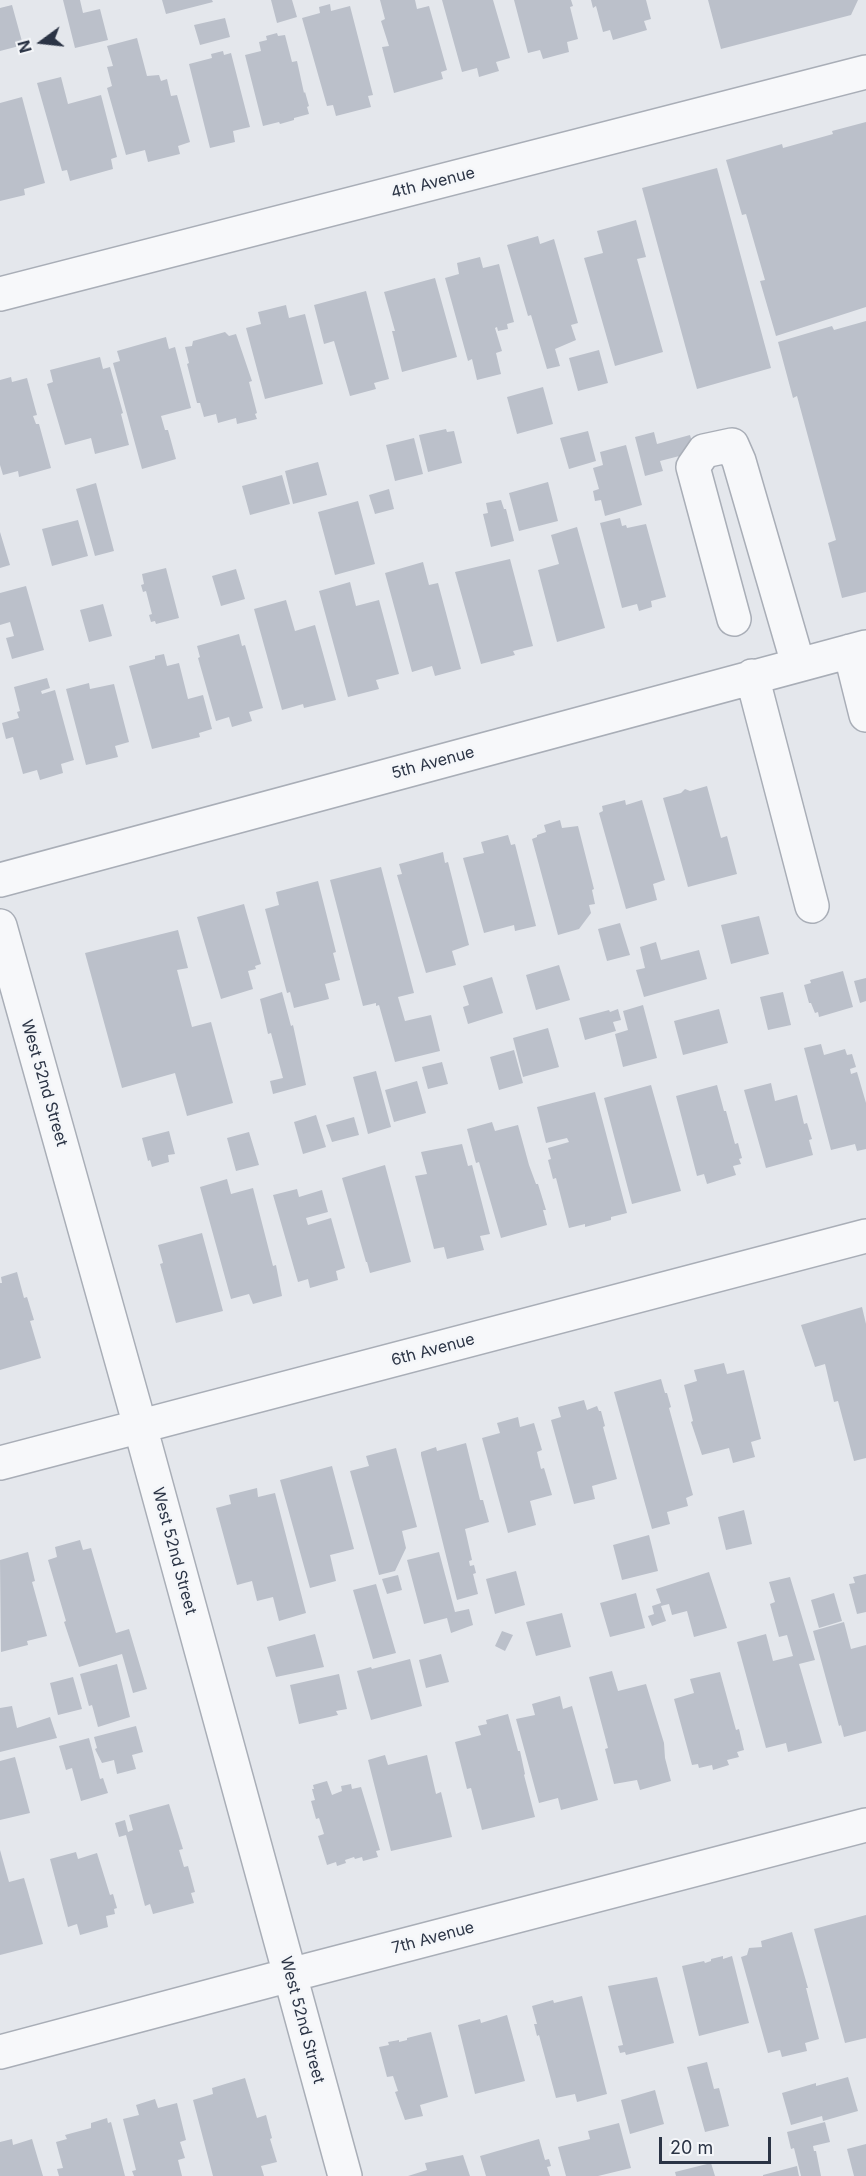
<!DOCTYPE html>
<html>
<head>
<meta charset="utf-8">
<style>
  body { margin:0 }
  #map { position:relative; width:866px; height:2176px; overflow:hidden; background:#e4e7ec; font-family:Inter,sans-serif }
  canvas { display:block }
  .north { position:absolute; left:12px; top:12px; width:60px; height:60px; -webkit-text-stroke:4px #f4f6f9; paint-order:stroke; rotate:255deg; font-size:16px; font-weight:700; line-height:24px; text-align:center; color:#2b3445 }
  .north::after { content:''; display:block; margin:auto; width:21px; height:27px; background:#2b3445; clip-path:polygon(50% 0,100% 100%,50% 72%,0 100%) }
  .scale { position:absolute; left:659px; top:2137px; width:112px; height:27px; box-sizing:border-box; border:3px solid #2b3445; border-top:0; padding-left:8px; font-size:18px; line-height:21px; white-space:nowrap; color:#2b3445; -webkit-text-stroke:4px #f4f6f9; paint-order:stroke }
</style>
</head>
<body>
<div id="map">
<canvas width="866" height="2176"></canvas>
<div class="north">N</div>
<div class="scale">20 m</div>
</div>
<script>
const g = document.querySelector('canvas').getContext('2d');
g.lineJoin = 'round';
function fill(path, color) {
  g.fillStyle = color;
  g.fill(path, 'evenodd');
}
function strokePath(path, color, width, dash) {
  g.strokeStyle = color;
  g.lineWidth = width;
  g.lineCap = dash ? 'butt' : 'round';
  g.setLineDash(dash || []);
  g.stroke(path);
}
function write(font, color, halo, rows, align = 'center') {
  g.font = font + ' Inter,sans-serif';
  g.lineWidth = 5;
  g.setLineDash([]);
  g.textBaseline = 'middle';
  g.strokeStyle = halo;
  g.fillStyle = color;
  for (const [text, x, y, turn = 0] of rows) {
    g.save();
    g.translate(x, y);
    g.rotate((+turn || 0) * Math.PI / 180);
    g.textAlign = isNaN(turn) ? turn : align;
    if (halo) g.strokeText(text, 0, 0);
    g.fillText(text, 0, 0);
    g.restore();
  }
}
fill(new Path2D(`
  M63 0H80L83 13 100 9 108 40 75 48Z
  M162 0H212L213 2 166 14Z
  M271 0H292L297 17 277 23Z
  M380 0H415L417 9 429 6 447 70 441 72 443 79 394 93 382 47 389 46 381 21 385 19Z
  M442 0H493L510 58 496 62 499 71 479 77 477 68 462 72Z
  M514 0H571L573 6 570 7 578 39 567 42 569 52 543 59 540 50 528 53Z
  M591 0H646L651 19 644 21 647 30 613 40 610 30 603 32 596 6 593 8Z
  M708 0H858L851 15 721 49Z
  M330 4 331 11 350 6 373 95 368 96 371 107 336 116 333 105 327 106 302 18 320 13 319 7Z
  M12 5 23 45 0 51V8Z
  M225 18 230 37 200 45 194 25Z
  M277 33 278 36 285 35 292 62 297 61 304 93 305 92 309 106 307 107 309 114 294 118V120L280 124 279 122 263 126 245 55 261 51 259 42 267 40 266 36Z
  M137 38 147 76 159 75 161 81 167 79 171 96 177 95 190 142 178 146 180 154 148 162 145 150 126 155 107 88 112 86 107 67 113 66 107 46Z
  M223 51 224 55 231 53 250 127 233 131 235 142 210 148 189 64 212 58 211 54Z
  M61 77 68 104 101 95 117 157 111 159 113 169 70 181 67 170 62 171 37 83Z
  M22 97 45 183 24 189 25 195 0 201V103Z
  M866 122V307L776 336 760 281 765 280 746 214 742 215 726 160 782 144 783 148 833 134 832 131Z
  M717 168 771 368 697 389 642 188Z
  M636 220 646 257 637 259 663 352 615 366 584 258 603 253 597 231Z
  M538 236 540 244 554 239 578 323 571 325 576 340 555 349 560 366 547 369 531 315 528 316 507 245Z
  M480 257 483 268 499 264 514 322 507 324 508 329 498 331 497 327 495 328 502 351 496 353 501 374 477 380 472 359 468 361 445 278 459 274 457 263Z
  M435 278 457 357 402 372 392 331H395L384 292Z
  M366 291 389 379 374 383 376 389 350 396 334 341 324 344 314 305Z
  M286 305 289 318 305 314 323 384 265 399 246 328 261 324 258 312Z
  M866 321V592L842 598 828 543 836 540 797 396 793 398 778 342 832 326 834 330Z
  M225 332 229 336 236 334 252 381 249 382 257 413 255 414 257 419 237 424 236 418 218 423 216 414 204 417 200 403H197L187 364 189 363 185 347 192 346 193 341Z
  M166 337 169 349 175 347 191 408 161 416 165 430H168L176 459 142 469 113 363 120 361 117 351Z
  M599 350 608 383 578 391 569 358Z
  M100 357 103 369 110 367 123 413 121 414 129 445 95 454 91 438 65 445 47 384 53 382 50 370Z
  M11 377 12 382 27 378 37 415 33 416 36 424H39L51 468 19 477 18 471 3 475 0 465V380Z
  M543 387 553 424 517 434 507 397Z
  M446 429 447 432 454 431 462 463 428 472 419 435Z
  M588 431 596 461 569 469 560 438Z
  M654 432 657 444 690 435 695 452 660 461 663 471 645 476 635 437Z
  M414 438 423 474 395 481 386 445Z
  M626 445 642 505 605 516 601 500 595 501 593 491 599 489 593 468 603 465 600 452Z
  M318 462 327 495 293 504 285 471Z
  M282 475 290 504 250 515 242 486Z
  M548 482 558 521 519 531 509 493Z
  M96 483 114 551 95 556 76 489Z
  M389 489 394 509 375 514 369 495Z
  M501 500 504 509H506L514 541 491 547 483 514 488 513 486 503Z
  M358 501 375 564 335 575 318 512Z
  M620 518 622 526 626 525 627 528 646 524 666 597 651 601 652 607 639 611 637 604 622 608 600 523Z
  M78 520 88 556 52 566 42 529Z
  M577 527 605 628 557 642 538 570 559 564 551 535Z
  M0 532 10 565 0 568Z
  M510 559 533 646 513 651 515 655 481 664 455 572Z
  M423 562 429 585 438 583 461 669 435 676 432 666 412 672 385 573Z
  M166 568 179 618 156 624 155 621 151 622 149 615 152 614 146 591 143 592 141 585 144 584 142 574Z
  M236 569 245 599 221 606 212 576Z
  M350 582 356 606 379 600 399 674 376 680 379 689 348 697 319 591Z
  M26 586 44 650 12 659 6 638 14 636 10 622 0 625V593Z
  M286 600 295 631 315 625 336 700 304 708 303 704 282 710 254 609Z
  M103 604 112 636 89 642 80 610Z
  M239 634 242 646 245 645 263 708 249 712 252 721 232 727 229 717 216 721 198 658 200 657 197 646Z
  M164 654 167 666 179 663 188 699 203 695 212 729 199 733 200 737 152 749 129 666 155 659V656Z
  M47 678 50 688 41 691 42 694 55 690 74 760 61 764 63 773 40 780 37 770 23 774 13 737 6 739 2 723 19 718 17 712 20 711 14 687Z
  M89 683 90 689 114 684 129 742 115 746 118 757 86 765 66 689Z
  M707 786 721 838 727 836 737 874 688 887 663 798 681 793 685 789 690 791Z
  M625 800 626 805 642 800 665 880 653 884 657 900 626 909 599 813 603 811 602 806Z
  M560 820 562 828 578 826 594 889 592 890 595 904 589 905 591 913 579 929 558 935 532 839 537 837V835L546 832 544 825Z
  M508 835 511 845 515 844 536 926 515 931 514 925 484 933 463 858 484 853 481 842Z
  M443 852 445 863 448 862 469 945 452 951 456 965 426 973 397 875 402 874 399 864Z
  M381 867 414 993 398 997 405 1021 431 1015 440 1051 395 1062 379 1005 376 1006V1003L363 1006 330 880Z
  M318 881 336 952 333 953 340 980 325 984 329 999 294 1008 290 992 287 993 265 909 279 905 276 892Z
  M244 904 261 964 255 966 256 969 248 971 253 989 221 999 197 917Z
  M759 916 769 954 731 964 721 925Z
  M620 923 630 955 607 961 598 929Z
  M178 930 188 968 177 970 192 1027 211 1022 233 1103 187 1116 175 1073 122 1088 85 953Z
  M656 942 661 960 699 950 707 979 644 997 636 970 645 968 640 947Z
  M559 965 570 1000 536 1010 526 975Z
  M843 971 853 1007 819 1017 818 1012 815 1013 811 1003H809L804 985 811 983 810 980Z
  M492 977 503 1013 468 1024 463 1007 469 1005 463 986Z
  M866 978V1001L860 1003 854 981Z
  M282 992 291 1026 293 1025 306 1085 273 1094 270 1081 283 1078 271 1033 268 1034 260 999Z
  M783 992 791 1025 768 1030 760 997Z
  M643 1005 657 1058 623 1067 615 1034 628 1030 623 1011Z
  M618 1009 621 1020 613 1022 616 1031 585 1040 579 1018 609 1010 610 1012Z
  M719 1009 728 1043 683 1055 674 1021Z
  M548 1028 559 1067 523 1077 513 1038Z
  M821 1044 824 1055 845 1049 847 1055 852 1054 856 1067 850 1069 851 1074 857 1072 866 1103V1149L857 1151 855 1144 831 1150 804 1048Z
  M514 1050 523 1083 499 1090 490 1057Z
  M442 1062 448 1084 428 1089 422 1067Z
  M376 1071 391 1127 368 1134 353 1077Z
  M417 1081 426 1113 394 1122 385 1090Z
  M771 1083 775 1101 797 1095 804 1124 807 1123 812 1139 809 1140 813 1155 766 1168 744 1090Z
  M651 1085 681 1191 632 1204 604 1098Z
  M717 1085 724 1111H726L735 1144 738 1143 742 1158 739 1159 741 1164 733 1166 736 1175 707 1184 704 1174 697 1176 676 1096Z
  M595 1092 627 1213 611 1217V1220L585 1227V1224L569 1228 556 1178 553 1179 548 1160 551 1159 548 1148 569 1142 567 1138 546 1143 537 1107Z
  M316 1115 326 1147 303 1154 294 1122Z
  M354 1117 359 1135 332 1142 326 1125Z
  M492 1122 495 1131 518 1125 529 1165 536 1184H538L546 1210H543L547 1225 501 1238 479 1162 476 1163 467 1129Z
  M169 1131 175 1154 168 1155 169 1162 152 1167 150 1160 148 1161 142 1138Z
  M249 1132 259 1165 236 1171 227 1138Z
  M462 1144 468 1166 472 1165 490 1234 480 1236 484 1250 447 1259 444 1247 434 1249 415 1176 427 1174 421 1152Z
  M385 1165 411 1262 370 1273 367 1262H366L342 1178Z
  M227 1179 231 1194 253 1188 273 1266 276 1265 282 1296 253 1304 249 1294 231 1299 200 1187Z
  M297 1189 299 1197 322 1190 328 1212 306 1218 308 1225 331 1218 345 1268 336 1271 338 1280 310 1288 308 1279 298 1282 273 1195Z
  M202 1233 223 1311 176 1323 160 1264 163 1263 158 1245Z
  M17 1272 24 1298 27 1297 34 1320 30 1321 41 1358 0 1370V1283H2L1 1277Z
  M862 1307 866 1324V1458L854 1461 838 1401 834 1402 825 1364 815 1367 801 1325Z
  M724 1363 727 1374 744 1370 761 1439 751 1442 755 1457 733 1463 729 1448 702 1455 691 1422 693 1421 684 1385 697 1381 694 1370Z
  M661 1379 665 1393H667L671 1407 669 1408 693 1495 686 1498 688 1506 667 1512 670 1524 652 1529 614 1392Z
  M584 1400 587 1410 597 1406 599 1411H601L605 1426 603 1427 617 1479 592 1486 595 1499 574 1504 551 1420 561 1417 558 1407Z
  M518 1417 520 1427 534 1423 542 1450 537 1452 541 1469 544 1468 552 1495 530 1501 536 1525 508 1533 482 1438 500 1433 497 1423Z
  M466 1443 480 1500H483L489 1522 465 1529 472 1560 469 1561 470 1566 474 1565 476 1573 473 1574 478 1594 457 1600 421 1455V1452L436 1447 437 1451Z
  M396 1448 417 1527 402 1531 406 1548 395 1571 379 1575 350 1471 369 1466 366 1456Z
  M332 1466 354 1549 330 1555 336 1581 310 1588 280 1480Z
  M257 1488 258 1497 275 1493 306 1613 279 1621 273 1597 257 1601 252 1581 237 1585 216 1508 231 1504 229 1495Z
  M744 1510 752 1544 726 1550 718 1517Z
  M649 1535 658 1571 622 1580 613 1545Z
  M80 1540 83 1550 91 1548 116 1633 129 1629 147 1689 133 1693 122 1654 79 1667 64 1622 66 1621 48 1560 57 1557 55 1547Z
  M28 1552 35 1581 32 1582 47 1636 27 1641 28 1645 1 1652 0 1560Z
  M439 1552 455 1612 469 1609 473 1625 451 1633 447 1618 424 1624 407 1560Z
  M516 1571 525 1605 495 1614 486 1579Z
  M709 1572 727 1628 694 1637 687 1611 672 1615 669 1604 661 1606 666 1621 652 1626 648 1616 654 1614 652 1606 661 1603 656 1589Z
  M866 1574V1612L857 1614 849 1584 855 1583 853 1577Z
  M398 1575 402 1590 387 1594 382 1579Z
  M790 1577 815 1660 799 1664 822 1743 788 1752 786 1743 766 1748 737 1642 766 1634 773 1661 793 1656 787 1635 779 1637 770 1604 775 1602 769 1582Z
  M376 1584 396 1653 373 1659 353 1590Z
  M636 1593 645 1628 610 1637 600 1603Z
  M834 1593 842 1621 819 1628 811 1600Z
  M562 1613 571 1647 536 1656 526 1622Z
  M844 1622 851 1649 866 1645V1731L844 1737 841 1725 839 1726 813 1631Z
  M502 1631 513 1635 505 1651 495 1646Z
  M315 1634 324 1667 276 1677 267 1647Z
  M441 1654 449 1682 426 1688 419 1660Z
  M410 1659 422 1706 371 1720 357 1671 371 1667 372 1669Z
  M117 1664 130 1717 98 1727 92 1705 89 1706 80 1674Z
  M612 1671 618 1691 646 1684 664 1743 665 1758 671 1781 640 1790 637 1780 614 1784 605 1749 608 1748 589 1677Z
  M720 1672 736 1730 739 1729 744 1750 737 1752 739 1757 727 1760 729 1765 713 1770 712 1765 699 1768 698 1764 692 1765 674 1699 694 1693 690 1679Z
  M339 1674 347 1709 336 1711 338 1715 299 1724 290 1685Z
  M73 1677 82 1709 58 1715 50 1683Z
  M560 1696 563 1709 572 1706 598 1800 561 1810 558 1798 539 1803 516 1719 535 1715 532 1704Z
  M12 1706 17 1728 50 1717 57 1738 0 1752V1708Z
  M508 1714 518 1751H520L525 1774 524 1775 535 1817 482 1830 471 1788 467 1789 455 1742 481 1735 478 1726 487 1724 486 1720Z
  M136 1726 143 1752 132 1755 136 1769 117 1774 114 1760 102 1763 95 1749 97 1748 94 1737Z
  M89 1738 100 1779 103 1778 108 1793 81 1801 72 1768 66 1770 59 1746Z
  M385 1755 388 1765 427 1755 436 1794 441 1792 452 1837 391 1851 368 1760Z
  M15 1757 30 1813 0 1820V1761Z
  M327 1781 332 1795 342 1791 341 1786 351 1784 352 1789 361 1787 380 1850 376 1851 378 1857 363 1861 362 1857 355 1859 354 1857 345 1860 346 1863 337 1866 336 1862 327 1865 318 1836 324 1834 319 1818 316 1819 311 1801 315 1800 312 1789H314L313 1785Z
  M169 1804 183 1849 179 1850 184 1867 188 1866 195 1892 191 1893 194 1903 153 1914 150 1904 145 1906 126 1835 119 1837 115 1823 125 1820 128 1832 133 1830 129 1815Z
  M0 1850 9 1882 24 1878 43 1944 0 1955Z
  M76 1852 78 1859 97 1853 110 1895 113 1894 117 1908 114 1909 115 1914 106 1916 108 1927 80 1935 77 1924 68 1927 50 1859Z
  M866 1915V2038L845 2043 814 1929Z
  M792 1932 808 1988H806L819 2039 805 2043 807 2051 782 2057 780 2050 768 2053 741 1957 747 1955 749 1948 762 1947 761 1941Z
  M723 1956V1959L732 1956 749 2023 699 2036 682 1966 704 1961 705 1963 711 1961V1959Z
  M657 1977 674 2043 626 2055 625 2052 620 2053 618 2046 623 2045 608 1986Z
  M582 1996 607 2094 577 2102 575 2094 556 2098 539 2035 537 2036 534 2024H537L532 2006 553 2000 554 2003Z
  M507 2015 525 2081 475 2094 458 2025 480 2019 481 2023Z
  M431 2032 448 2097 420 2105 423 2116 405 2120 395 2092 398 2091 393 2076 387 2077 379 2047 389 2045 388 2042 399 2040V2042L407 2040V2038Z
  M707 2062 714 2089 719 2088 729 2126 705 2132 687 2067Z
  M848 2077 858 2111 823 2121 822 2116 791 2125 782 2093 816 2083V2086Z
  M245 2078 257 2118 266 2115 272 2138 270 2139 277 2162 261 2166 264 2176H213L193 2100 213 2094 212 2088Z
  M655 2090 664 2124 630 2134 621 2100Z
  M155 2099 158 2108 177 2103 186 2140 180 2142 185 2158 178 2160 182 2176H134L132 2171 136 2170 123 2119 139 2115 136 2105Z
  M107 2118 108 2123 111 2122 125 2176H59L57 2169 63 2168 56 2142 67 2139 65 2135 91 2128V2123Z
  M825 2122 830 2142 813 2146 814 2151H816L821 2176H801L794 2148 791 2149 787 2132Z
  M619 2123 631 2168 598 2176H566L558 2147 590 2139 588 2131Z
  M12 2139 13 2145 32 2139 43 2176H0V2142Z
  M539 2139 545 2160 549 2159 551 2166 547 2167 550 2176H486L480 2156Z
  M866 2144V2176H854L847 2149Z
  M463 2155 470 2176H408L427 2170 425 2163Z
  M711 2163 715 2176H676L675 2172Z
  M797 2166 799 2176H763V2175Z`), '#bbc0ca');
const minor = new Path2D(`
  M0 294 866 72
  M734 619 693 467 704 451 732 445 739 461 798 664
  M850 651 866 715
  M752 676 812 906
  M0 880 866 647
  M0 926 140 1426 345 2176
  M0 1463 866 1236
  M0 2052 290 1975 866 1825`);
strokePath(minor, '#a9aeb7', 36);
strokePath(minor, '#f7f8fa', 33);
write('16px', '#2b3445', '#f4f6f9', [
  ["4th Avenue",433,183,-14],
  ["5th Avenue",433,763,-15],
  ["West 52nd Street",44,1083,74],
  ["6th Avenue",433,1350,-15],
  ["West 52nd Street",174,1551,75],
  ["7th Avenue",433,1938,-15],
  ["West 52nd Street",302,2020,75]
]);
</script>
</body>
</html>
